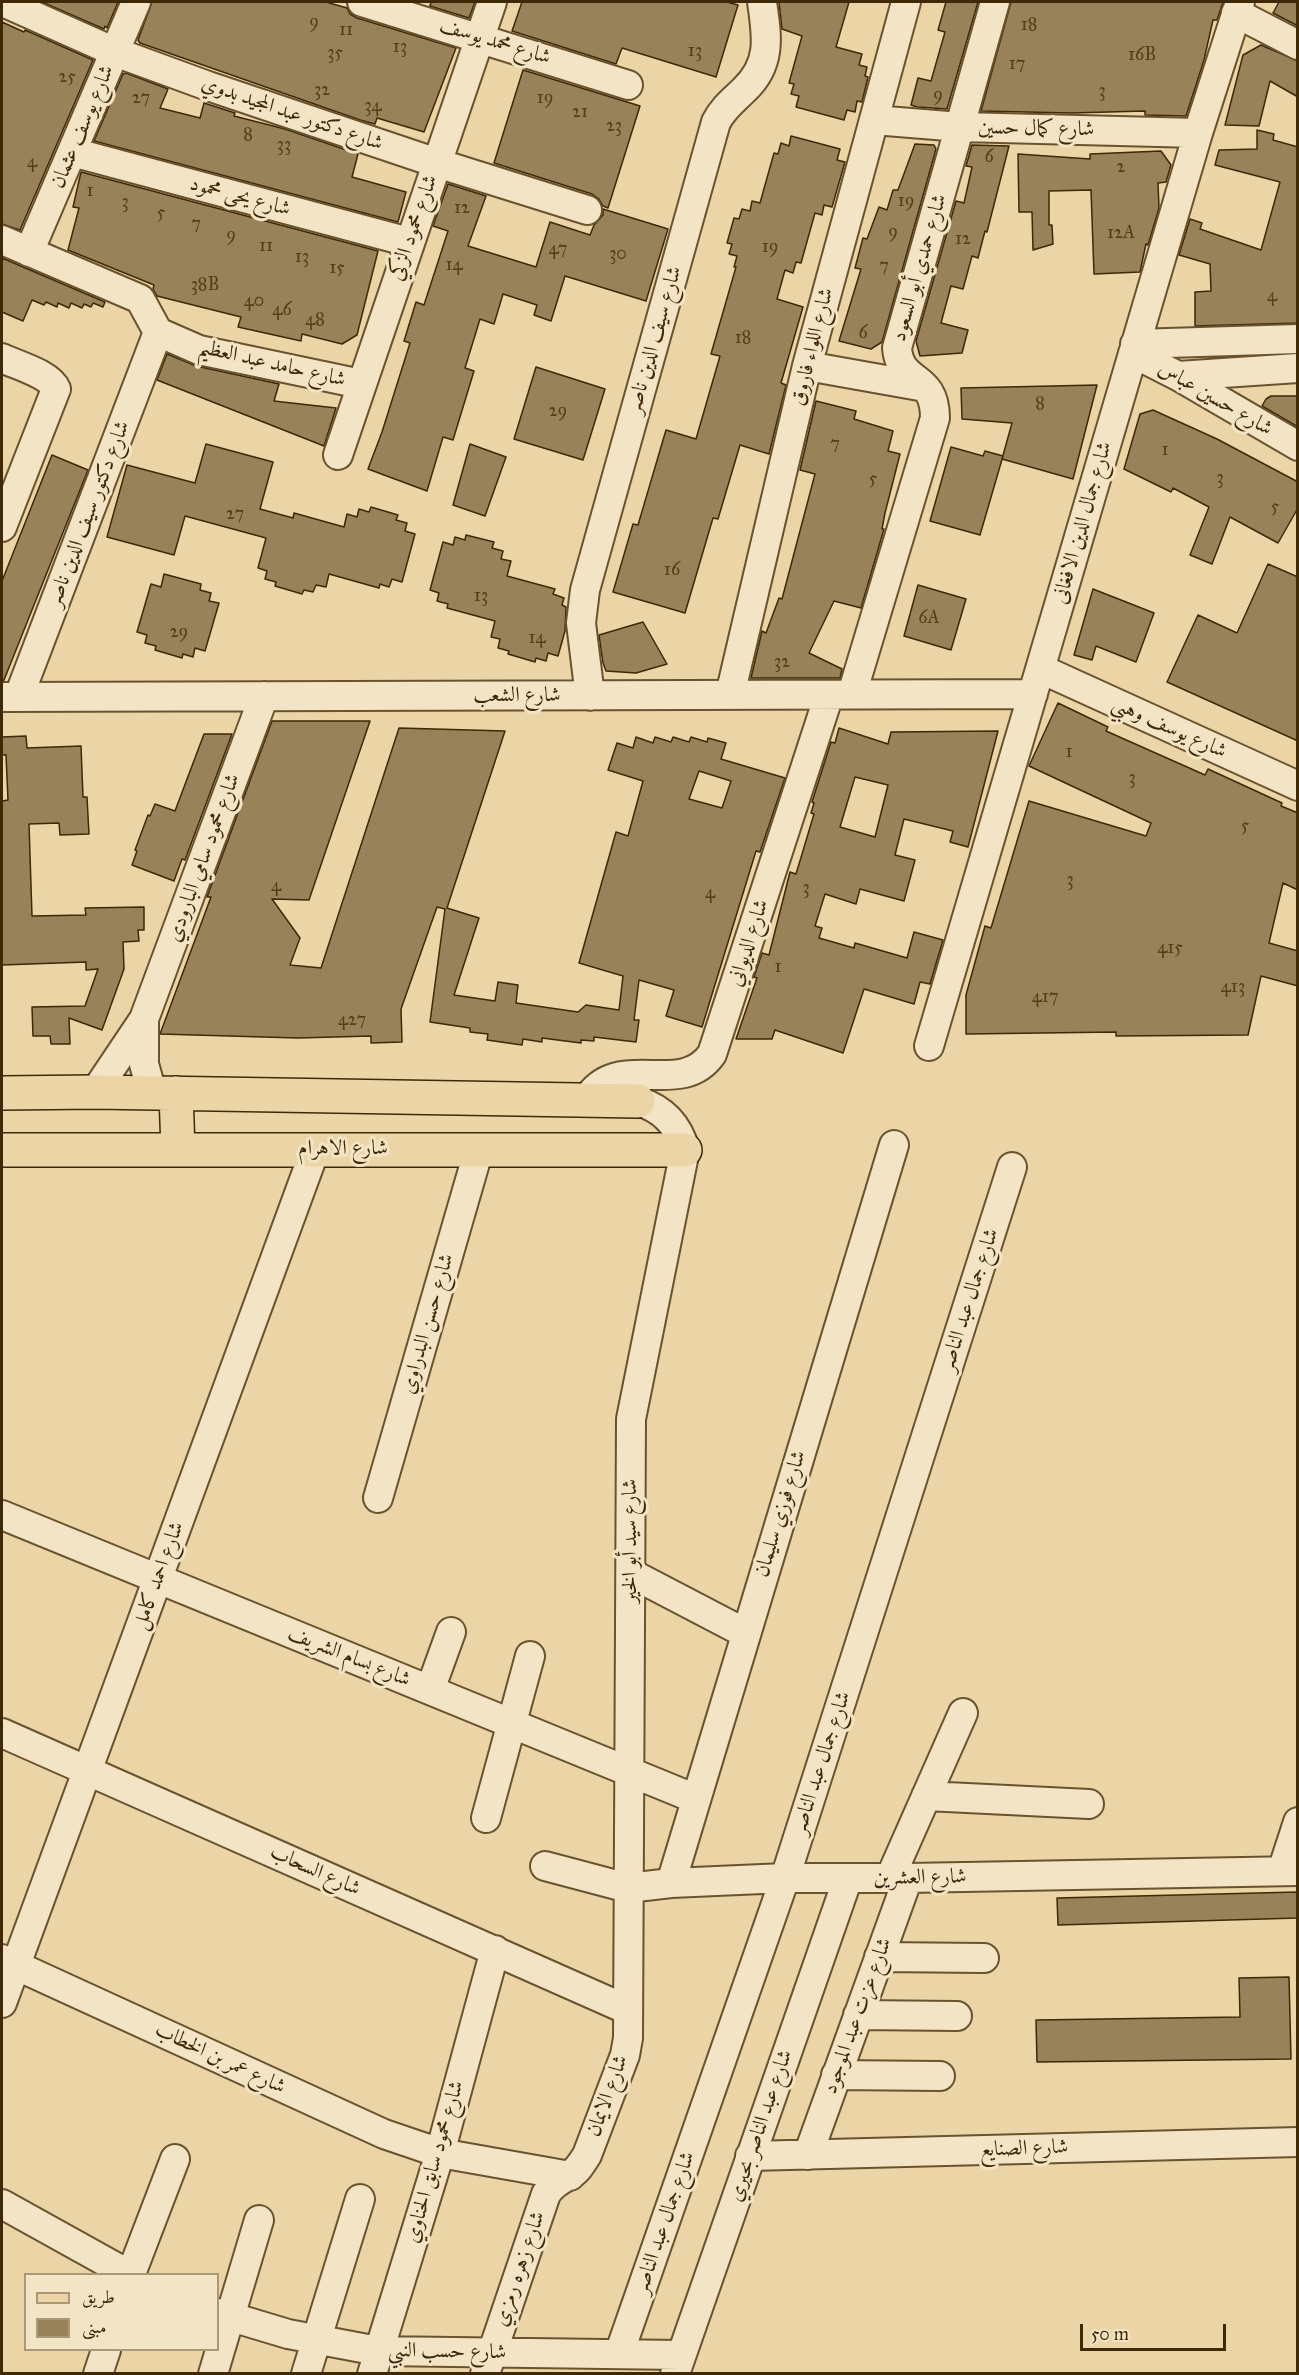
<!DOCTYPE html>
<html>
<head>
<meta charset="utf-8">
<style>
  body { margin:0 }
  #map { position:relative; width:1299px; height:2375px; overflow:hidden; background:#ebd5a6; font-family:"IM FELL Great Primer",Amiri,serif }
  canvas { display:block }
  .frame { position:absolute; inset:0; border:3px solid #3e2806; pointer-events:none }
  .legend { position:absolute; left:24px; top:2273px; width:195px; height:78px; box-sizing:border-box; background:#f2e4c5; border:2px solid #aa9979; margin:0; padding:8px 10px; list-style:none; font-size:18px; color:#3e2806 }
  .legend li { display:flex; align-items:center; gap:12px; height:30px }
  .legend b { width:30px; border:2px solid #aa9979 }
  .scale { position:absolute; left:1080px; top:2324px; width:146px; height:27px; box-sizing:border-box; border:3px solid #3e2806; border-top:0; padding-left:8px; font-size:18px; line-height:21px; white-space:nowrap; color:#3e2806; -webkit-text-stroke:4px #f2e4c5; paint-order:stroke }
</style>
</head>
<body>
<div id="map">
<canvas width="1299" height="2375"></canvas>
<div class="frame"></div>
<ul class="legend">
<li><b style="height:8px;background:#ebd5a6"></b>طريق</li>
<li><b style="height:16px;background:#988259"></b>مبنى</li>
</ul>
<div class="scale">50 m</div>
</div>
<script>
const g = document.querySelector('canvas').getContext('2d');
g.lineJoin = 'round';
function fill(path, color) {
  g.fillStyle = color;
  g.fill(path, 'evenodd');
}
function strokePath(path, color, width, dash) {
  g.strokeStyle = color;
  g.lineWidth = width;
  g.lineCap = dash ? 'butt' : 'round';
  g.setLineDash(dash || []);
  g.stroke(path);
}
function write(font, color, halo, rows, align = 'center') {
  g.font = font + ' "IM FELL Great Primer",Amiri,serif';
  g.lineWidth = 6;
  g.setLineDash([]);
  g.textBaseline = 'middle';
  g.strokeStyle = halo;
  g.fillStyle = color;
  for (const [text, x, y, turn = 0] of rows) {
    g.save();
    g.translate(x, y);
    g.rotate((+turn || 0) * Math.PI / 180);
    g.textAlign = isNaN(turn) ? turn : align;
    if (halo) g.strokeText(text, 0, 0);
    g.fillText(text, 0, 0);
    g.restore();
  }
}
const building = new Path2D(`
  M42 2H118L107 28 105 26 104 29Z
  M152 2H326L347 8 350 14 357 18 456 48 424 132 377 118 375 124 360 120 140 43 138 40Z
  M431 2H475L469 18 430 6Z
  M522 2H727L738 5 716 77 622 48 616 64 512 31Z
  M779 2H849L836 47 862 54 859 65 867 67 865 76 868 77 862 102 857 101 855 112 847 110 844 120 796 107 799 96 791 94 794 84 789 83 802 36 782 29Z
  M946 2H978L947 109 917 107 911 105 918 78 931 81 945 32 938 30Z
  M1011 2H1223L1217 20H1213L1204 60 1186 116 1145 115V111L1071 113 981 111Z
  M1279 2H1298V26L1273 13Z
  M2 22 24 32 25 30 93 60 20 230 2 224Z
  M1261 45 1298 61V97L1270 81 1259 126 1225 125 1243 55Z
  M523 70 640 106 608 208 603 206 599 199 592 194 494 163Z
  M126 73 168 89 160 108 200 118 204 103 235 113 234 116 285 129 358 154 352 177 406 192 398 222 94 141 123 74Z
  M1257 130 1274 134 1273 140 1298 147V323L1195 326V292L1211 291 1210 264 1179 255 1190 219 1202 223 1200 229 1261 250 1280 182 1215 165 1219 150 1257 149Z
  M791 136 840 149 837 160 845 162 832 207 824 205 822 215 815 213 801 263 796 262 793 273 785 270 777 299 803 307 781 383 786 385 769 454 740 445 718 519 713 518 685 613 613 592 633 524 638 525 666 430 696 439 720 356 711 354 736 267H734L737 256 729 254 732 244 727 243 734 218 739 219 742 209 750 211 752 201 760 203 774 153 778 154 781 143 789 146Z
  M915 144 934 145 936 149 882 342 871 349 839 341 861 269 855 268 863 238 867 239 879 207 887 210 893 190H898Z
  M972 145 1009 146 987 232 985 231 978 258 972 256 963 289 951 286 941 323 968 330 962 353 920 356 916 341 956 201 964 203 972 167 966 166Z
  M1161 151 1171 165 1166 182 1158 183 1159 208 1148 245 1146 244 1140 272 1094 274 1091 190 1049 191V225H1052L1053 244 1033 250 1032 212H1019L1018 154 1090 159V154Z
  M81 172 378 251 357 335 342 344 302 334 301 341 238 327 241 317 157 296 153 289 154 285 68 250 79 208 73 207Z
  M448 184 486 196 468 246 536 267 550 222 590 235 594 225 603 215V209L668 229 646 301 565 276 551 321 534 315 537 305 503 294 494 324 480 319 465 368 474 371 453 440 443 437 427 491 368 469 382 432 410 343 404 341 416 302 424 305 448 231 433 226Z
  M2 258 105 302 103 307 93 303 91 307 84 304 82 308 71 303 69 308 58 303 57 307 46 302 44 305 32 300 23 321 2 312Z
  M167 354 196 366 279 384 274 401 336 408 324 446 157 380Z
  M536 367 605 389 583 460 514 439Z
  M1097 385 1073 479 1002 459 1012 423 962 419 961 388Z
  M1271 396H1298V427L1262 406 1266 399Z
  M816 401 856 411 854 419 893 431 888 451 900 454 885 513 882 529H884L861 608 834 601 809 653 842 669 840 678H751L762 631 766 633 779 598 782 599 815 474 800 470Z
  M1153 410 1217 439 1298 482V508L1278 543 1230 517 1212 564 1190 555 1209 507 1173 488 1171 492 1124 469 1140 414Z
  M206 444 273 462 260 509 293 518 294 513 344 527 347 514 357 517 359 509 369 512 371 507 398 515 396 520 407 523 405 531 415 534 402 582 392 579 389 587 380 584 379 588 329 574 326 587 316 585 313 592 304 590 302 594 275 586 276 582 265 579 267 571 258 568 266 538 185 516 174 555 107 537 127 465 195 483Z
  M470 444 506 457 485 516 453 505Z
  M951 447 983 456 985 451 1003 456 980 535 930 521Z
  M52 455 88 470 4 680 2 681V581Z
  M466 535 494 542 492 548 503 551 501 559 511 561 507 576 555 589 553 594 564 598 562 605 566 607 565 631 558 656 548 653 546 661 536 658 535 662 508 654 509 651 498 648 500 639 491 637 495 621 447 608 448 604 437 601 439 593 430 590 443 542 453 545 455 537 465 540Z
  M1268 564 1298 577V741L1167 682 1198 615 1237 633Z
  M164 574 201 584 200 590 211 593 209 601 219 603 205 651 195 648 193 657 183 654 182 658 155 650 156 646 145 643 147 635 137 632 151 584 161 587Z
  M918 585 966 599 951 650 904 636Z
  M1093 589 1154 613 1136 662 1096 646 1092 660 1074 655Z
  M643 622 667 664 636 673 606 671 603 663 599 635Z
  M1058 703 1108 727 1106 731 1205 775 1208 769 1282 803 1281 806 1298 813V890L1283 883 1269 943 1298 951V986L1261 976 1248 1035 1116 1036V1032L966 1034V995L985 926 991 928 1029 801 1146 836 1151 823 1029 766Z
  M272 721H370L309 900 272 899 300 938 290 965 321 968 399 728 505 731 447 908 479 918 454 995 495 1001 498 982 518 985 516 1003 578 1012 586 1005 619 1010 623 976 579 963 616 832 628 836 643 781 608 770 617 743 633 748 636 737 653 743 655 737 671 742 673 737 689 742 691 737 707 742 708 738 726 743 721 759 785 778 760 852 756 851 702 1027 666 1016 674 990 639 980 634 1020H639L636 1042 594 1037V1041L581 1040V1043L542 1038V1042L523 1039 522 1045 487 1040 488 1034 470 1032V1028L430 1022 445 909 437 907 401 1009 402 1042 371 1043V1036L298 1038 160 1034 211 897H207ZM699 771 731 781 722 808 689 799Z
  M839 728 888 744 891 732 998 731 968 847 950 842 953 831 904 819 895 855 915 860 904 901 860 889 856 904 825 894 815 926 822 928 819 938 854 948 855 943 907 958 914 932 943 940 930 984 920 982 914 1004 864 989 843 1053 775 1030 772 1039H736L757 978 754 977 762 953 769 955 790 872 796 874 814 814 811 813 814 803 812 802 831 742 835 743ZM855 777 888 785 875 837 840 827Z
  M204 734H232L185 860 182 859 174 881 132 865 137 851 135 850 148 815 150 816 155 804 175 811Z
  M26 736 27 748 81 746 83 797H87L89 834 60 835 59 823 29 824 32 916 86 915 85 908 144 907V930H138L139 941 123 942 124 969 102 1030 69 1018 70 1044H51L50 1036H33L32 1007 85 1006 98 969 86 970V962L2 965V801L8 800 6 755H2V737Z
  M1298 1892V1918L1058 1925 1057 1898Z
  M1289 1977 1291 2059 1037 2062 1036 2020 1240 2017 1239 1978Z`);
fill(building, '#988259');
strokePath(building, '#3e2806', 1.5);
const minor = new Path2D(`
  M3 2 115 52 208 86 437 163 587 210
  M362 2 628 85
  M1236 13 1298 45
  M874 120 960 127 1198 133
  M72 152 409 242
  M2 240 140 299 158 332 199 350 361 384
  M29 252 136 2
  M1135 344 1298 339
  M1133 353 1178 376 1298 446
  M2 358C16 365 50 374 56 389L2 527
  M807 366 925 387
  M1178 376 1298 368
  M338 455 492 2
  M1041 669 1298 786
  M852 694 935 418C935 372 900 386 897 348L995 2
  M730 695 807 366 906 2
  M19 696 158 332
  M590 696 581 623 585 590 716 122C724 107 733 101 744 90 772 64 767 36 762 2
  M2 697 1033 694
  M144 1019V1064L152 1093
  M929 1046 1198 133 1240 2
  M95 1092 144 1019 264 696
  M586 1101C617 1048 680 1100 712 1054L829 695
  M378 1498 479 1149
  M2 1515 696 1799
  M632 1574 745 1633
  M430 1690 451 1632
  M2 1733 628 2010
  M926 1796 1089 1804
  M486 1818 530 1656
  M545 1866 628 1888 671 1883 785 1878H908L1298 1871
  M1282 1871 1298 1822
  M890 1878 963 1713
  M671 1883 894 1145
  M879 1957 984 1958
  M2 1959 384 2134 440 2153 570 2176
  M2 2003 315 1150
  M858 2015 957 2016
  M836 2075 940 2076
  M808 2155 908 1878
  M750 2156 1298 2142
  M2 2204 128 2274
  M131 2274 175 2159
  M218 2313 288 2334 378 2351 681 2355
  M619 2354 785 1878 1012 1167
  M98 2374 106 2350
  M213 2374 259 2220
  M306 2374 360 2199
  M372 2374 440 2153 495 1950
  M485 2374 546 2194C553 2184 558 2182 568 2176 577 2172 582 2163 587 2155L625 2055 628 2038 631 1419 685 1150C678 1124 663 1109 638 1101
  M675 2374 848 1878`);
const major = new Path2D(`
  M2 1093 95 1092 638 1101
  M176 1093 178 1150
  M2 1150H685`);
strokePath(minor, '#69532e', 32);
strokePath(major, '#3e2806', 36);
strokePath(minor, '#f2e4c5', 28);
strokePath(major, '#ebd5a6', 33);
write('18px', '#543e1b', null, [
  ["9",314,23],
  ["18",1029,26],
  ["11",346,31],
  ["13",400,48],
  ["13",695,52],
  ["35",335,54],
  ["16B",1142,56],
  ["17",1017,65],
  ["25",67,78],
  ["32",322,91],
  ["3",1102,92],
  ["9",938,96],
  ["27",141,99],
  ["19",545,99],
  ["34",373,107],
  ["21",580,113],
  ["23",614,127],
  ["8",248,136],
  ["33",284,146],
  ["6",989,158],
  ["4",32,163],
  ["2",1121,168],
  ["1",90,192],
  ["19",906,202],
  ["3",125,203],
  ["12",462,209],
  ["5",161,214],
  ["7",196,225],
  ["9",893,233],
  ["12A",1121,234],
  ["9",231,236],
  ["12",963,240],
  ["11",266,247],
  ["19",770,248],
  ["47",558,250],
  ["30",618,255],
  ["13",302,258],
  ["14",454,266],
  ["7",884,267],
  ["15",337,269],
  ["38B",205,286],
  ["4",1272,297],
  ["40",254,302],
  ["46",282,311],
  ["48",315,321],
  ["6",863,334],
  ["18",743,339],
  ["8",1040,405],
  ["29",558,412],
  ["7",835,445],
  ["1",1165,451],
  ["3",1220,479],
  ["5",873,480],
  ["5",1275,508],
  ["27",235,515],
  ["16",672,571],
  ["13",481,597],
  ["6A",929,619],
  ["29",179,633],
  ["14",537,639],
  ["32",782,663],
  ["1",1069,753],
  ["3",1132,779],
  ["5",1245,827],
  ["3",1070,881],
  ["4",276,887],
  ["3",806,889],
  ["4",710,894],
  ["415",1170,949],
  ["1",778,968],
  ["413",1233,988],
  ["417",1045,998],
  ["427",352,1021]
]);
write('21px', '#3e2806', '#f2e4c5', [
  ["شارع محمد يوسف",495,42,17],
  ["شارع دكتور عبد المجيد بدوي",292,114,19],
  ["شارع يوسف عثمان",83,127,-67],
  ["شارع كمال حسين",1036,129,1],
  ["شارع يحى محمود",240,197,15],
  ["شارع محمود الزكي",414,228,-71],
  ["شارع حمدي أبو السعود",920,268,-74],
  ["شارع سيف الدين ناصر",655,340,-74],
  ["شارع اللواء فاروق",813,347,-76],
  ["شارع حامد عبد العظيم",272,364,13],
  ["شارع حسين عباس",1215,399,30],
  ["شارع دكتور سيف الدين ناصر",89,514,-69],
  ["شارع جمال الدين الافغانى",1083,523,-74],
  ["شارع الشعب",517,696],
  ["شارع يوسف وهبي",1169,728,24],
  ["شارع محمود سامي البارودي",204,858,-70],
  ["شارع الديواني",749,943,-72],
  ["شارع الاهرام",343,1149],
  ["شارع جمال عبد الناصر",970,1300,-72],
  ["شارع حسن البدراوي",428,1324,-74],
  ["شارع فوزي سليمان",781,1514,-73],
  ["شارع سيد أبو الخير",631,1541,-90],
  ["شارع احمد كامل",159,1576,-70],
  ["شارع بسام الشريف",349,1657,22],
  ["شارع جمال عبد الناصر",822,1763,-72],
  ["شارع السحاب",315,1871,24],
  ["شارع العشرين",920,1878,-1],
  ["شارع عزت عبد الموجود",858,2016,-70],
  ["شارع عمر بن الخطاب",220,2059,25],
  ["شارع الايمان",608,2096,-70],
  ["شارع عبد الناصر بحيري",761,2126,-71],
  ["شارع الصنايع",1024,2149,-2],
  ["شارع محمود سابق الحناوي",435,2162,-74],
  ["شارع جمال عبد الناصر",665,2223,-71],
  ["شارع زهره رمزي",520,2269,-71],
  ["شارع حسب النبي",447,2352,1]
]);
</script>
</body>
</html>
